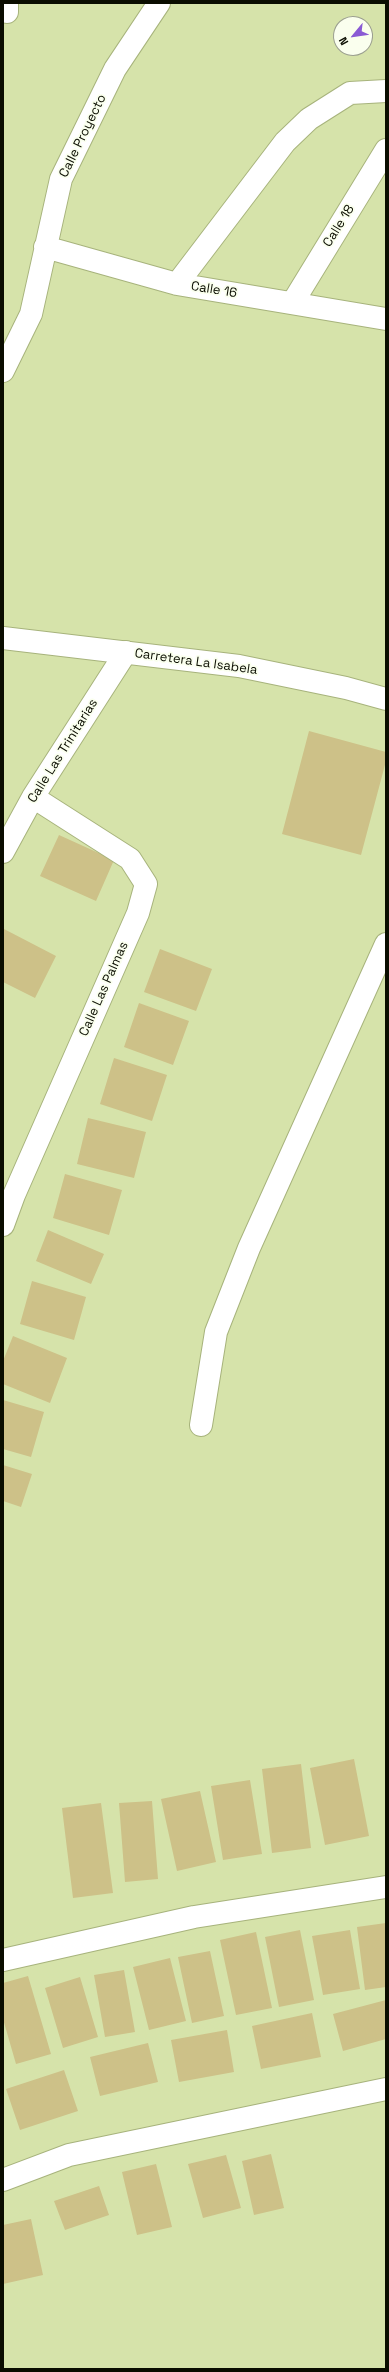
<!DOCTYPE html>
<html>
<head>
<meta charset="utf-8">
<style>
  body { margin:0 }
  #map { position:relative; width:389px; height:2372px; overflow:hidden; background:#d6e3aa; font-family:"Space Grotesk",sans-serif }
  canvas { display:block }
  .frame { position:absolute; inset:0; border:4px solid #0a0d00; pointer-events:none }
  .north { position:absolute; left:333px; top:16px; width:40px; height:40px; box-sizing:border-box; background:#faffee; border:1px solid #9a9e8f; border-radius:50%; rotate:241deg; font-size:11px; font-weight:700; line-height:16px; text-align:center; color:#0a0d00 }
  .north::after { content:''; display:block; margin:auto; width:14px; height:18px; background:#8a5bd4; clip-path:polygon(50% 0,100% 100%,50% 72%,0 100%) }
</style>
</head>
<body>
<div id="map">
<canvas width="389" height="2372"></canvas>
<div class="frame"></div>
<div class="north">N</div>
</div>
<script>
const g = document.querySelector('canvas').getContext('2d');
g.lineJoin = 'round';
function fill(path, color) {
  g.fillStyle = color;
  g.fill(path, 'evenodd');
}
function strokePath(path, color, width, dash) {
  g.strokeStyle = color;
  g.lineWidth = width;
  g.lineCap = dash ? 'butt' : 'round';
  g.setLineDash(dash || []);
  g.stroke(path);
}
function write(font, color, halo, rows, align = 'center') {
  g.font = font + ' "Space Grotesk",sans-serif';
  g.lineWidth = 3.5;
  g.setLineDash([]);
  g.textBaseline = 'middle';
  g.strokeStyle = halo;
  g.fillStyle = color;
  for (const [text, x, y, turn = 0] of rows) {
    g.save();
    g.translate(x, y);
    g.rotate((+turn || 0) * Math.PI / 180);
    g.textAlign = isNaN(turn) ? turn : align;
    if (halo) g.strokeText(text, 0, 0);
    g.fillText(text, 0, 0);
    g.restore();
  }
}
fill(new Path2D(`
  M309 731 386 752V761L361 855 282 834Z
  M59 835 114 860 96 901 40 876Z
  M4 929 56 956 35 998 3 982Z
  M160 949 212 969 196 1011 144 992Z
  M139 1003 189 1021 173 1065 124 1047Z
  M114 1058 167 1075 152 1121 100 1104Z
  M88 1118 146 1132 134 1178 77 1164Z
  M65 1174 122 1190 109 1235 53 1218Z
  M48 1230 104 1254 91 1284 36 1261Z
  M32 1281 86 1297 74 1340 20 1324Z
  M13 1336 67 1358 50 1403 3 1384V1361Z
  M3 1400 44 1412 31 1457 3 1449Z
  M3 1465 32 1474 21 1507 3 1501Z
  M354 1759 369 1836 325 1845 310 1768Z
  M301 1764 311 1848 272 1853 262 1769Z
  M250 1780 262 1854 223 1860 211 1786Z
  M200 1791 216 1862 177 1871 161 1799Z
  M152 1801 158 1879 125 1882 119 1803Z
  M101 1803 113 1893 73 1898 62 1808Z
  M386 1923V1987L365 1990 357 1927Z
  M300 1930 314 2000 279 2007 265 1937Z
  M350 1930 360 1989 323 1995 312 1936Z
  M256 1932 272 2008 236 2015 220 1940Z
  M210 1951 224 2016 192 2023 178 1957Z
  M170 1958 186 2021 149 2030 133 1967Z
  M124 1970 135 2032 105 2037 94 1975Z
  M28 1976 51 2054 16 2064 3 2019V1983Z
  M80 1977 98 2037 63 2048 45 1988Z
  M386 2000V2039L343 2051 333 2014Z
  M312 2013 321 2057 261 2069 252 2026Z
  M227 2030 234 2072 179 2082 171 2040Z
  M148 2043 158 2082 100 2096 90 2057Z
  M64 2070 78 2111 20 2130 6 2089Z
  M271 2154 284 2208 254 2215 242 2161Z
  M226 2155 241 2208 203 2218 188 2164Z
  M156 2164 172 2227 137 2235 122 2172Z
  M99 2186 109 2215 65 2230 54 2201Z
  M31 2219 43 2275 3 2284V2225Z`), '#cdc188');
const minor = new Path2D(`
  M7 12V3
  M45 247 177 284 386 319
  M177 284 285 142 309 119 350 93 386 91
  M293 302 386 150
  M3 371 31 314 61 179 115 69 159 3
  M3 852 33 797 126 652
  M3 1225 14 1195 138 913 146 884 130 859 33 797
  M201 1425 216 1332 249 1248 386 944
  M3 1960 194 1917 386 1887
  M3 2180 69 2155 386 2089`);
const secondary = new Path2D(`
  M3 638 239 666 346 688 386 699`);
strokePath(minor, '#a7b37c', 24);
strokePath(secondary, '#a7b37c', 24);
strokePath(minor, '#fff', 22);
strokePath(secondary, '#fff', 22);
write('13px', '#0a0d00', '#faffee', [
  ["Calle Proyecto",83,136,-64],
  ["Calle 18",339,226,-58],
  ["Calle 16",214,290,9],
  ["Carretera La Isabela",196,662,8],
  ["Calle Las Trinitarias",63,751,-58],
  ["Calle Las Palmas",104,989,-66]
]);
</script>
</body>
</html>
